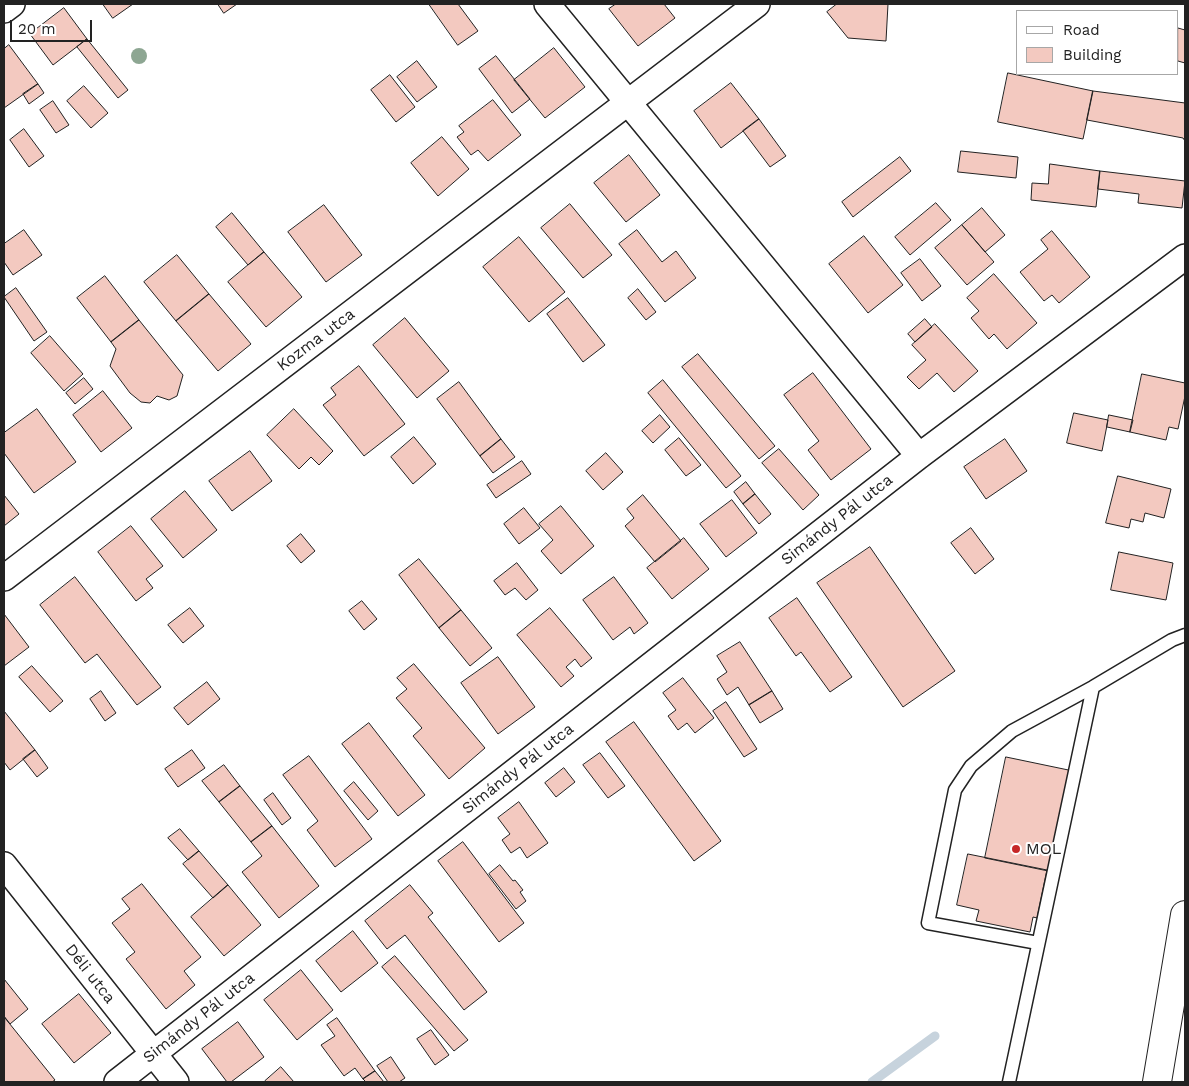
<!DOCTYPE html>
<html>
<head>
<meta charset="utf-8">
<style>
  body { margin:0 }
  #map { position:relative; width:1189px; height:1086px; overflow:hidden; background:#fff; font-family:"Work Sans",sans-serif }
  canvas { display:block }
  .frame { position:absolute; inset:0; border:5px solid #222; pointer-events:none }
  .legend { position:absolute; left:1016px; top:10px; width:162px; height:65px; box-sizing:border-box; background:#fff; border:1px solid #a7a7a7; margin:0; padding:6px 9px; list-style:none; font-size:15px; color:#222 }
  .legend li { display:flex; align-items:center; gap:10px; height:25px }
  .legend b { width:25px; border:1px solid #a7a7a7 }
  .scale { position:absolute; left:10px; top:20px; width:82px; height:22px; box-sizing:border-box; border:2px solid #222; border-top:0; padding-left:6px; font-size:15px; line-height:18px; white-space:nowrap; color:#222; -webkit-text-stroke:4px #fff; paint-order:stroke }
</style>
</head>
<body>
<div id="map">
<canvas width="1189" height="1086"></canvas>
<div class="frame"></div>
<ul class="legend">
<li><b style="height:6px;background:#fff"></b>Road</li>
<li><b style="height:14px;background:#f3c9c0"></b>Building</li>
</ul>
<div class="scale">20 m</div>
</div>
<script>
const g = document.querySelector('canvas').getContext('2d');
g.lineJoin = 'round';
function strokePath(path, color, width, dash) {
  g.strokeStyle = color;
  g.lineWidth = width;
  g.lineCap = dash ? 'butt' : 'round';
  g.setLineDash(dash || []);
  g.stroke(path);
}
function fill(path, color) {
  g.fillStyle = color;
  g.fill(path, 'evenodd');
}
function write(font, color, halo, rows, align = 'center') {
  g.font = font + ' "Work Sans",sans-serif';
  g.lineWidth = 4;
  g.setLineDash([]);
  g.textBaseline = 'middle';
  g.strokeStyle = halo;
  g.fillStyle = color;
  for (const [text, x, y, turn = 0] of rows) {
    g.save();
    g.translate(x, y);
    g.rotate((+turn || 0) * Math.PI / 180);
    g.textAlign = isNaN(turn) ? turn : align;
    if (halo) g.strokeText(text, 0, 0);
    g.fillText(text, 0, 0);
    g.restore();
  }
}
strokePath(new Path2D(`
  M872 1082 935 1036`), '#c7d3dd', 9);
const building = new Path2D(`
  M103 4H133L113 18Z
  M218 4H237L224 13Z
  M429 4H458L478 31 458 45Z
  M616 4H664L675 18 638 46 609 9Z
  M837 4H888L886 41 848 38 827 12Z
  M64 8 87 39 53 65 30 34Z
  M1178 28 1185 30V63L1178 61Z
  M87 39 128 90 118 98 77 47Z
  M9 45 38 84 4 108V49Z
  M554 48 585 87 545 118 514 80Z
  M496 56 530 99 512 113 479 69Z
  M417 61 437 87 417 102 397 77Z
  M1008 73 1093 91 1083 139 998 122Z
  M390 75 415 107 396 122 371 90Z
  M731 83 759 119 721 148 694 111Z
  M38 84 44 93 29 104 23 94Z
  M84 86 108 113 91 128 67 101Z
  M1093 91 1185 103V141L1183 138 1087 120Z
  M493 100 521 135 488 161 478 150 471 155 457 137 464 132 459 126Z
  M53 101 69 125 56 133 40 110Z
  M759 119 786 156 770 167 743 131Z
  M24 129 44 156 29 167 10 140Z
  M442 137 469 169 438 196 411 163Z
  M961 151 1018 157 1016 178 958 172Z
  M629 155 660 195 626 222 594 183Z
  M900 157 911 171 853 217 842 202Z
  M1050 164 1100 171 1096 207 1031 200 1032 183 1048 184Z
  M1100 171 1185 181 1182 208 1138 203 1139 194 1098 189Z
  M936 203 951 220 910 255 895 237Z
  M570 204 612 255 583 278 541 228Z
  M324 205 362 255 326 282 288 232Z
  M982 208 1005 235 985 252 962 225Z
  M232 213 264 252 248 265 216 227Z
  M962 225 994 262 967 285 935 248Z
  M24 230 42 255 13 275 4 262V244Z
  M637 230 662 262 676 251 696 278 665 302 619 244Z
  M1052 231 1090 277 1059 303 1052 295 1044 301 1020 272 1048 249 1041 240Z
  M864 236 903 285 868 313 829 264Z
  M519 237 565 292 529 322 483 267Z
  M264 252 302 297 266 327 228 282Z
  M177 255 209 294 176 321 144 282Z
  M920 259 941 286 922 301 901 273Z
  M994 274 1037 323 1007 349 994 334 989 339 971 318 979 311 967 298Z
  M105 276 139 320 111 342 77 298Z
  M16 288 47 332 34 341 4 297Z
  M638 289 656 312 646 320 628 298Z
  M209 294 251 344 218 371 176 321Z
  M568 298 605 345 583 362 547 314Z
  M405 318 449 371 417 398 373 345Z
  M925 319 932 327 915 342 908 334Z
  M139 320 183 375 177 396 169 400 157 396 150 403 141 402 130 393 110 366 116 349 111 342Z
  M935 324 978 371 954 392 937 373 919 389 907 377 926 360 912 345Z
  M50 336 83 374 64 391 31 353Z
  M698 354 775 446 759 459 682 367Z
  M359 366 405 424 364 456 323 405 336 395 331 388Z
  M813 373 871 449 831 480 808 450 819 441 784 395Z
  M1142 374 1185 383V396L1178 429 1169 427 1166 440 1130 432Z
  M84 378 93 389 75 404 66 393Z
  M663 380 741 476 726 488 648 393Z
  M459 382 501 439 480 456 437 399Z
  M103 391 132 428 101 452 73 415Z
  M37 409 76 462 34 493 4 453V433Z
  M294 409 333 451 319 465 311 457 299 469 267 435Z
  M1074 413 1108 420 1102 451 1067 443Z
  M660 415 670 427 653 443 642 431Z
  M1109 415 1133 420 1130 432 1107 427Z
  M414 437 436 464 413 484 391 457Z
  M679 438 701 465 686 476 665 450Z
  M501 439 515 457 493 473 480 456Z
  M1005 439 1027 471 986 499 964 467Z
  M779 449 819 495 803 510 762 463Z
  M250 451 272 481 232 511 209 481Z
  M606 453 623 472 603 490 586 471Z
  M522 461 531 474 496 498 487 485Z
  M1118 476 1171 489 1164 518 1145 513 1143 522 1131 519 1129 528 1106 523Z
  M746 482 755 494 743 504 734 492Z
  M185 491 217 530 183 558 151 519Z
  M755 494 771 514 759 524 743 504Z
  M4 495 19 514 4 526Z
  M643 495 681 541 655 562 625 526 634 518 627 509Z
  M732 500 757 533 726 557 700 524Z
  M561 506 594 546 561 574 541 551 553 540 539 524Z
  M524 508 540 528 519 544 504 524Z
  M131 526 163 566 146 579 153 588 136 601 98 552Z
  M971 528 994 559 975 574 951 543Z
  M301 534 315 551 301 563 287 546Z
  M684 538 709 569 672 599 647 568Z
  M870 547 955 671 903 707 817 583Z
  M1119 552 1173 563 1166 600 1111 590Z
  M419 559 461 610 439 628 399 575Z
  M517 563 538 590 526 600 515 588 505 595 494 581Z
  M75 577 161 687 137 705 97 654 85 663 40 605Z
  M614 577 648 623 634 634 630 627 613 640 583 600Z
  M797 598 852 677 830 692 801 652 796 656 769 618Z
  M362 601 377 619 364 630 349 611Z
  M190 608 204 626 183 643 168 625Z
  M550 608 592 658 581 667 575 659 566 667 574 676 561 687 517 635Z
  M461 610 492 648 470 666 439 628Z
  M4 614 29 647 4 666Z
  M740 642 772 691 749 705 738 687 727 695 717 679 727 672 717 656Z
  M498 657 535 707 498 734 461 683Z
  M414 664 485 748 449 779 413 736 422 728 396 698 407 689 397 678Z
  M32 666 63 701 50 712 19 677Z
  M683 678 714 718 695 733 687 723 678 730 668 716 676 710 663 693Z
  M207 682 220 699 188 725 174 708Z
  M101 691 116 713 105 721 90 699Z
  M772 691 783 709 760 723 749 705Z
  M726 702 757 749 744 757 713 711Z
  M4 711 35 750 10 770 4 762Z
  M634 722 721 841 694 861 606 742Z
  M369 723 425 795 398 816 342 744Z
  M35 750 48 768 37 777 23 759Z
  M192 750 205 768 178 787 165 769Z
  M600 753 625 786 608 798 583 765Z
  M309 756 372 839 335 867 307 830 318 821 283 775Z
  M1006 757 1078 772 1058 873 985 858Z
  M224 765 240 786 219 802 202 781Z
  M564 768 575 782 556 797 545 783Z
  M354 782 378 811 368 820 344 791Z
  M240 786 272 826 251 842 219 802Z
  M273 793 291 818 282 825 264 800Z
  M519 802 548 843 527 858 520 847 511 853 502 840 510 834 498 818Z
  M272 826 319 886 279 918 242 872 262 856 251 842Z
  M180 829 199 851 188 860 168 838Z
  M463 842 524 923 499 942 438 861Z
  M199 851 228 885 213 898 183 864Z
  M968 854 1047 870 1037 918 1033 917 1030 932 976 921 979 910 957 905Z
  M500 865 513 881 515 880 523 890 520 892 526 901 516 909 489 874Z
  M142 884 201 957 184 971 195 985 166 1009 126 959 135 952 112 923 130 909 122 899Z
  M228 885 261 925 224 956 191 917Z
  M410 885 433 913 428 917 487 992 464 1010 405 935 387 949 365 921Z
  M353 931 378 963 341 992 316 961Z
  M395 956 468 1040 454 1051 382 967Z
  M301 970 333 1010 297 1040 264 1000Z
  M4 979 28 1009 10 1024 4 1016Z
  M79 994 111 1033 74 1063 42 1024Z
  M5 1018 55 1080 52 1082H4Z
  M337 1018 375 1071 363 1079 355 1068 344 1076 321 1045 335 1036 327 1025Z
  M238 1022 264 1057 231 1082H227L202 1049Z
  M431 1030 449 1055 435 1065 417 1039Z
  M391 1057 405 1078 399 1082H388L377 1066Z
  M281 1067 294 1082H265V1081Z
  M375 1071 384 1082H366L363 1079Z`);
fill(building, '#f3c9c0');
strokePath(building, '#222', 1);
const service = new Path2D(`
  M1038 943 928 923 955 790 971 766 1012 731 1093 687 1172 640 1185 635
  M1009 1082 1093 687`);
const minor = new Path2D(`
  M547 4 919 456
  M4 10 12 4
  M4 578 757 4
  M4 865 176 1082
  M117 1082 919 456 1185 257`);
const primary = new Path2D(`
  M1157 1082 1185 915`);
strokePath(service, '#222', 15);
strokePath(minor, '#222', 28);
strokePath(primary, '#222', 30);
strokePath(service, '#fff', 12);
strokePath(minor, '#fff', 25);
strokePath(primary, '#fff', 28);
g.fillStyle = '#8da692';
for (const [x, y] of [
  [139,56]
]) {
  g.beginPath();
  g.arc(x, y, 8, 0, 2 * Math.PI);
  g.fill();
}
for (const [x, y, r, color] of [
  [1016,849,5,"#c62828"]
]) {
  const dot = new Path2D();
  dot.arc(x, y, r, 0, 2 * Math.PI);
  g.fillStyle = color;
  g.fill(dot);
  strokePath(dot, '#fff', 2);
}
write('16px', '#222', '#fff', [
  ["Kozma utca",316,340,-37],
  ["Simándy Pál utca",837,520,-38],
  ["Simándy Pál utca",518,769,-38],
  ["Déli utca",90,974,52],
  ["Simándy Pál utca",199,1018,-38]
]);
write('16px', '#222', '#fff', [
  ["MOL",1026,849]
], 'left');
</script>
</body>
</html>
